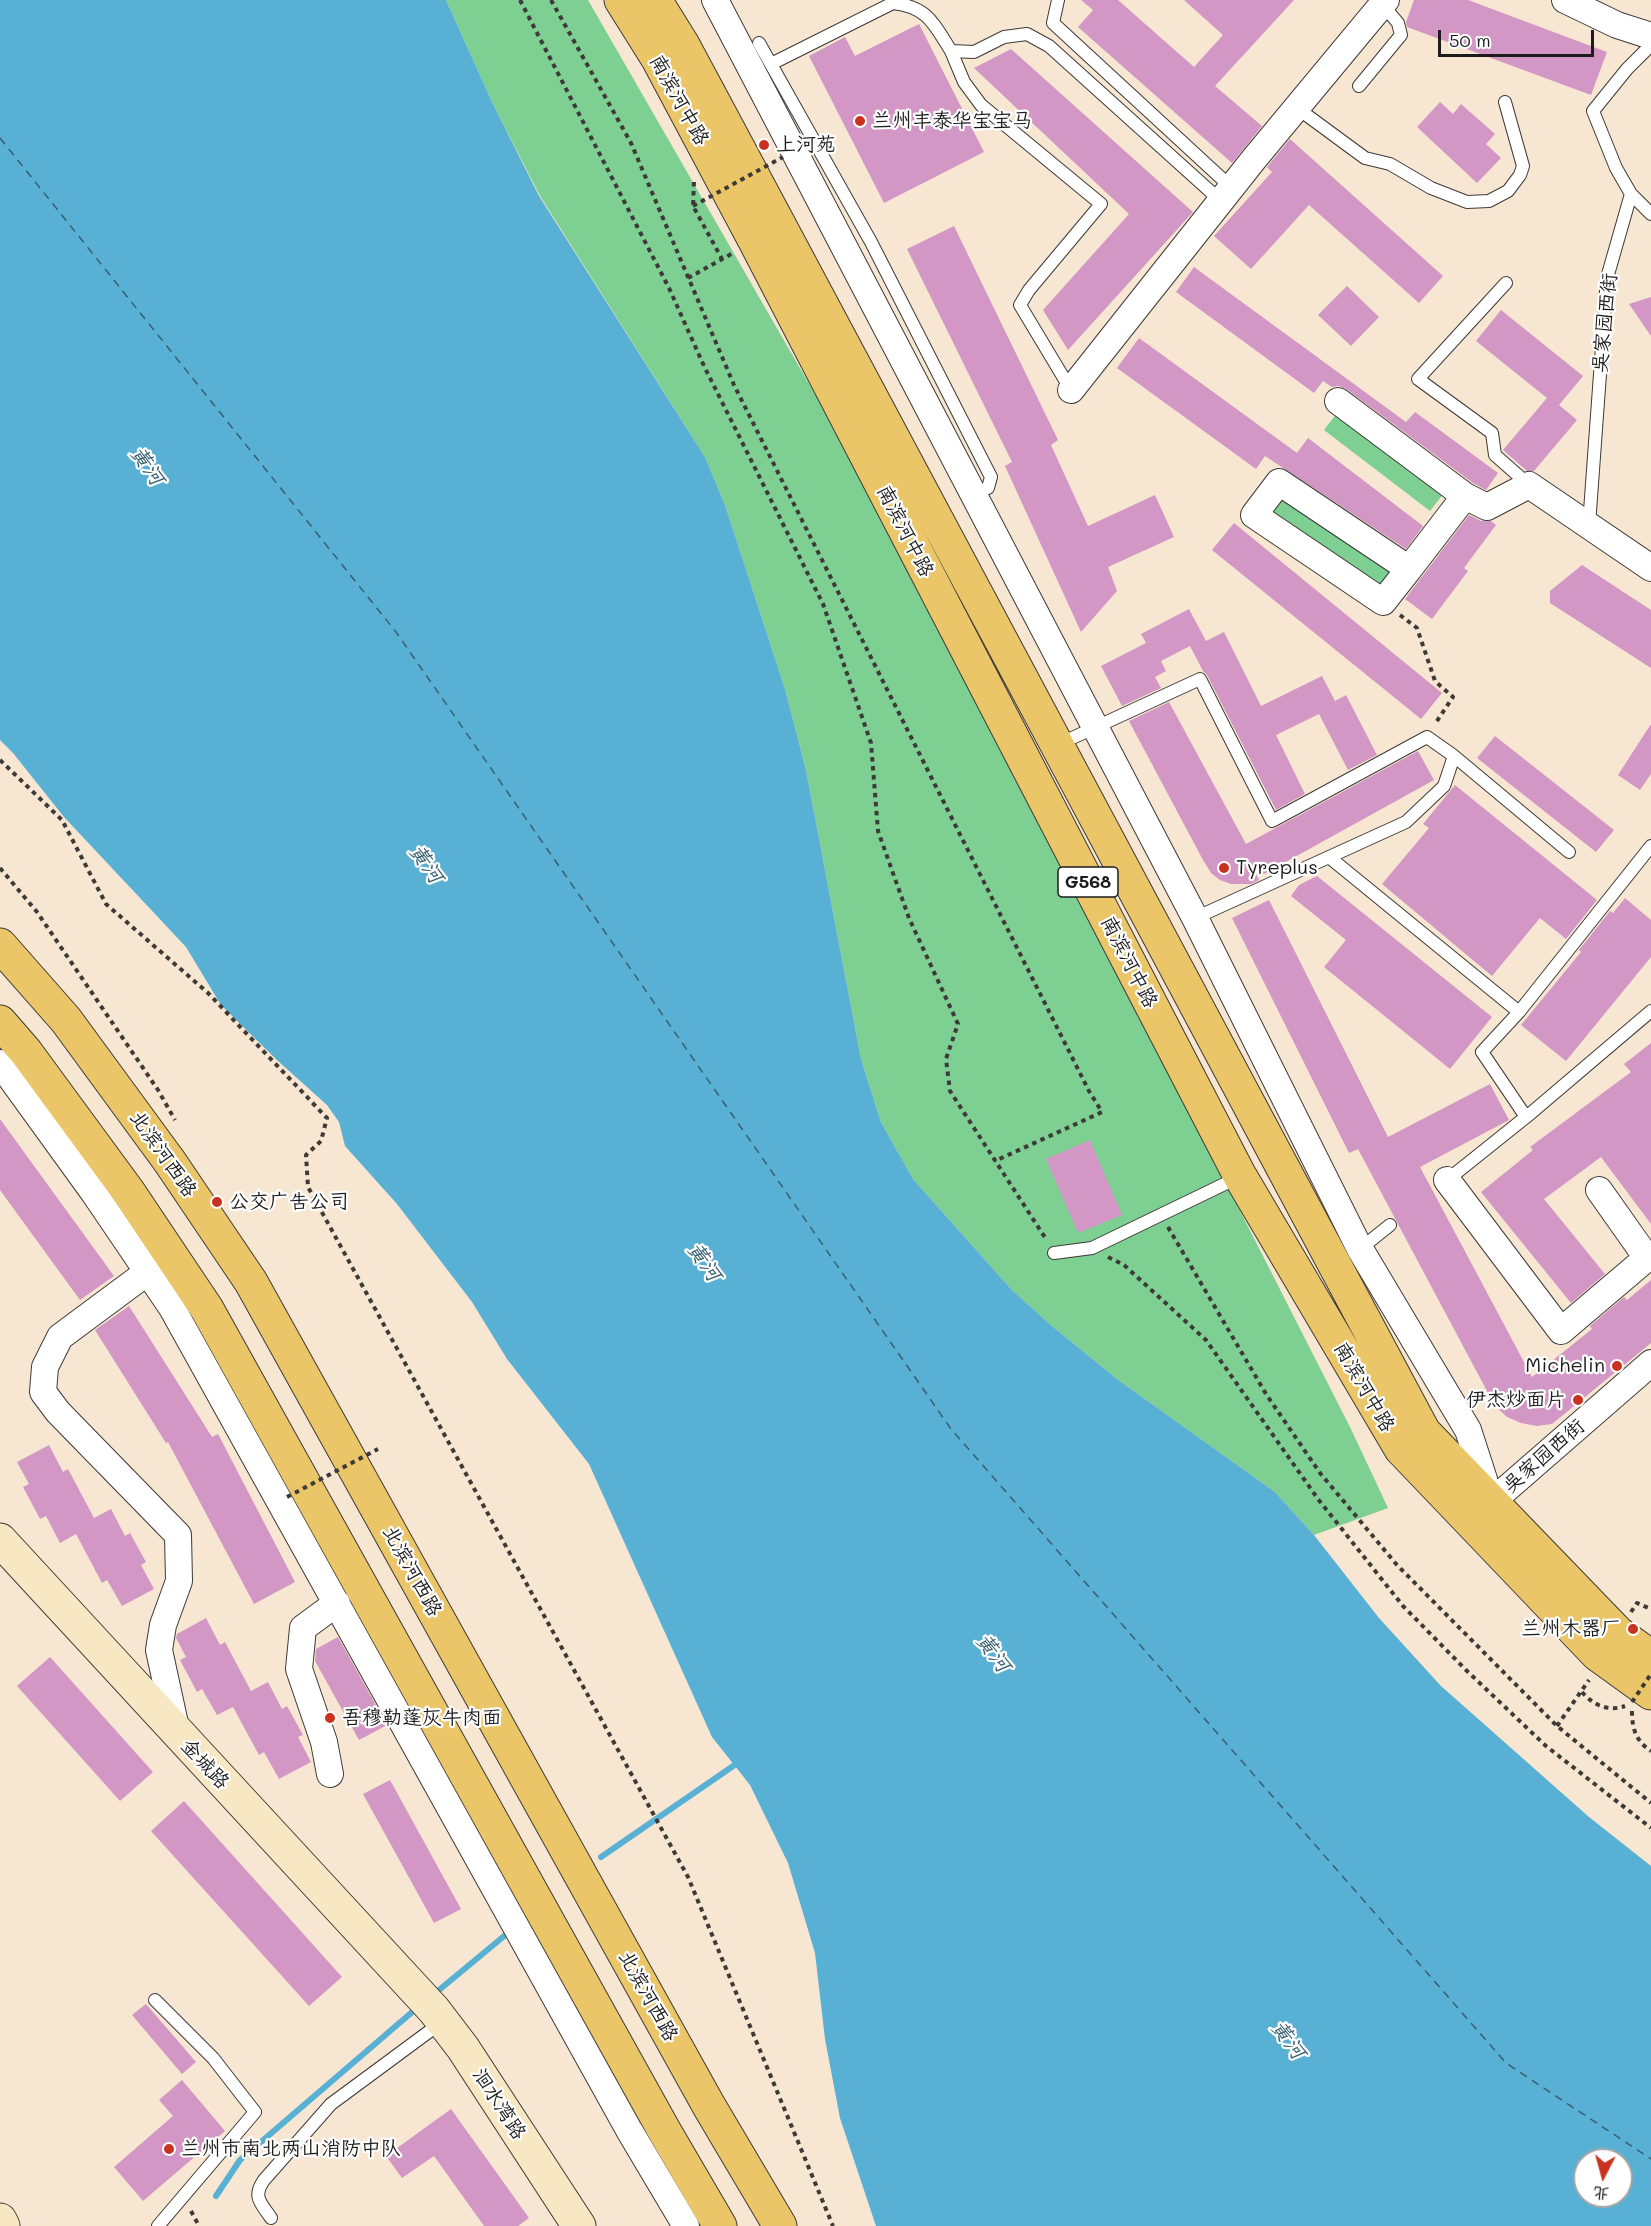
<!DOCTYPE html>
<html>
<head>
<meta charset="utf-8">
<style>
  body { margin:0 }
  #map { position:relative; width:1651px; height:2226px; overflow:hidden; background:#f7e6d1; font-family:Mali,"LXGW WenKai TC",sans-serif }
  canvas { display:block }
  .north { position:absolute; left:1573px; top:2148px; width:60px; height:60px; box-sizing:border-box; background:#fff; border:2px solid #a4a4a4; border-radius:50%; rotate:186deg; font-size:16px; font-weight:700; line-height:24px; text-align:center; color:#1c1c1c }
  .north::after { content:''; display:block; margin:auto; width:21px; height:27px; background:#c8321e; clip-path:polygon(50% 0,100% 100%,50% 72%,0 100%) }
  .scale { position:absolute; left:1438px; top:30px; width:156px; height:27px; box-sizing:border-box; border:3px solid #1c1c1c; border-top:0; padding-left:8px; font-size:18px; line-height:21px; white-space:nowrap; color:#1c1c1c; -webkit-text-stroke:4px #fff; paint-order:stroke }
</style>
</head>
<body>
<div id="map">
<canvas width="1651" height="2226"></canvas>
<div class="north">北</div>
<div class="scale">50 m</div>
</div>
<script>
const g = document.querySelector('canvas').getContext('2d');
g.lineJoin = 'round';
function fill(path, color) {
  g.fillStyle = color;
  g.fill(path, 'evenodd');
}
function strokePath(path, color, width, dash) {
  g.strokeStyle = color;
  g.lineWidth = width;
  g.lineCap = dash ? 'butt' : 'round';
  g.setLineDash(dash || []);
  g.stroke(path);
}
function write(font, color, halo, rows, align = 'center') {
  g.font = font + ' Mali,"LXGW WenKai TC",sans-serif';
  g.lineWidth = 4.5;
  g.setLineDash([]);
  g.textBaseline = 'middle';
  g.strokeStyle = halo;
  g.fillStyle = color;
  for (const [text, x, y, turn = 0] of rows) {
    g.save();
    g.translate(x, y);
    g.rotate((+turn || 0) * Math.PI / 180);
    g.textAlign = isNaN(turn) ? turn : align;
    if (halo) g.strokeText(text, 0, 0);
    g.fillText(text, 0, 0);
    g.restore();
  }
}
fill(new Path2D(`
  M446 0H588L816 396 1150 1034 1351 1429 1388 1508 1314 1535 1275 1492 1117 1379 1052 1326 1012 1290 913 1179 881 1122 861 1059 806 770 785 689 725 505 705 457 540 196 493 104Z
  M1341 408 1447 489 1430 511 1324 430Z
  M1285 492 1394 570 1377 593 1268 514Z`), '#7dd092');
fill(new Path2D(`
  M0 0H446L493 104 539 196 705 457 725 505 785 689 806 770 861 1059 881 1122 913 1179 1012 1290 1052 1326 1117 1379 1275 1492 1314 1535 1379 1618 1441 1686 1589 1817 1651 1866V2226H876L840 2118 825 2039 815 1953 788 1863 750 1785 712 1737 589 1464 507 1359 472 1302 397 1204 345 1146 339 1122 327 1105 278 1061 221 1005 186 947 64 817 13 753 0 740ZM1585 2160H1621V2196H1585Z`), '#58b1d5');
strokePath(new Path2D(`
  M601 1857 739 1762
  M433 1995 509 1932
  M216 2196 240 2160 418 2007`), '#58b1d5', 6);
strokePath(new Path2D(`
  M0 138 396 632 951 1429 1506 2063 1651 2159`), '#375f6f', 1.5, [8, 6]);
fill(new Path2D(`
  M1081 0H1118L1194 67 1223 35 1184 0H1294L1215 86 1262 126 1232 163 1078 27 1093 10Z
  M1414 0H1468L1607 52 1591 95 1407 27 1406 22Z
  M919 24 984 152 884 203 809 56 845 37 855 56Z
  M1011 49 1193 212 1068 350 1043 310 1129 214 974 68Z
  M1440 102 1453 114 1461 104 1495 134 1486 144 1501 158 1477 183 1417 127Z
  M1290 139 1443 276 1419 303 1309 205 1251 269 1214 236 1272 172 1267 167Z
  M954 226 1058 440 1051 445 1088 526 1155 495 1174 537 1108 567 1117 591 1081 632 1005 466 1012 462 907 249Z
  M1194 267 1406 422 1415 412 1498 473 1486 490 1473 483 1346 389 1339 386 1332 387 1323 381 1314 393 1176 292Z
  M1347 286 1379 317 1351 346 1318 315Z
  M1651 297V336L1629 304Z
  M1501 310 1583 376 1559 405 1577 420 1534 471H1527L1503 450 1547 398 1476 341Z
  M1139 338 1297 453 1308 438 1423 526 1406 549 1265 456 1256 469 1117 368Z
  M1469 515 1481 521H1491L1496 525 1464 568 1468 571 1432 619 1405 599Z
  M1234 523 1442 693 1421 719 1212 550Z
  M1582 565 1651 610V668L1550 603V591Z
  M1189 609 1206 641 1224 632 1261 706 1322 676 1335 701 1346 695 1377 755 1348 770 1319 714 1276 735 1305 794 1276 810 1207 675 1203 671 1190 646 1161 661 1166 671 1155 677 1161 688 1122 706 1101 666 1146 643 1141 634Z
  M1169 702 1246 844 1418 751 1434 780 1264 874 1252 865 1259 880 1251 884H1231L1220 880 1211 873 1203 860 1130 723 1129 721Z
  M1651 724V774L1640 790 1618 775Z
  M1495 736 1614 830 1596 852 1477 758Z
  M1455 785 1597 900 1566 939 1540 918 1492 976 1382 884 1429 828 1423 824Z
  M1317 876 1492 1017 1450 1069 1324 967 1346 940 1291 896 1299 885Z
  M1625 898 1651 920V957L1566 1061 1521 1025 1581 952 1579 950 1610 911 1613 913Z
  M1269 900 1388 1137 1490 1084 1509 1120 1420 1167 1532 1377 1592 1329 1590 1326 1624 1297 1627 1300 1651 1280V1343L1552 1424 1537 1426 1521 1423 1507 1417 1495 1406 1358 1149 1349 1153 1232 918Z
  M1651 1043V1224L1601 1157 1544 1199 1605 1274 1571 1303 1481 1192 1533 1150 1530 1147 1631 1072 1624 1064Z
  M0 1119 114 1276 80 1300 0 1190Z
  M1090 1140 1122 1215 1078 1233 1046 1159Z
  M129 1306 212 1437 218 1434 295 1582 254 1604 168 1442 166 1443 95 1330Z
  M49 1445 63 1472 68 1469 94 1518 111 1509 125 1536 130 1533 146 1562 141 1565 154 1589 122 1606 107 1580 102 1583 76 1534 60 1543 46 1516 40 1519 23 1487 29 1484 17 1462Z
  M206 1618 220 1645 225 1642 251 1691 268 1682 282 1709 287 1706 303 1735 298 1737 311 1762 279 1779 264 1752 259 1755 233 1707 217 1715 202 1689 197 1692 180 1660 186 1657 176 1638 177 1634Z
  M338 1637 387 1725 359 1740 315 1661 316 1649Z
  M50 1657 153 1772 120 1801 17 1686Z
  M390 1780 461 1909 434 1923 363 1794Z
  M184 1801 342 1977 309 2006 151 1831Z
  M146 2004 196 2062 182 2074 132 2015Z
  M182 2080 225 2131 143 2201 114 2167 173 2116 159 2100Z
  M451 2109 529 2218 518 2226H484L434 2156 402 2178 386 2156Z`), '#d297c4');
const lane = new Path2D(`
  M1058 0 1053 23 1232 188
  M759 43 871 242 991 477 988 488 972 494
  M951 51 964 82 981 105 1101 204 1029 290 1020 305 1071 390
  M771 64 893 3C928 7 934 24 951 51L974 52 1004 37 1027 34 1049 46 1221 201
  M1359 86 1401 35 1398 23 1382 4
  M1297 108 1365 158 1390 164 1431 188 1467 202 1489 201 1508 191 1520 175 1523 166 1505 102
  M1631 194 1651 214
  M1506 283 1418 379 1492 433 1495 455 1529 485
  M1589 525 1607 278 1631 194 1616 168 1593 111 1627 69 1651 45
  M1057 745 1200 679 1272 821 1427 737 1454 756 1444 786 1406 822 1195 918
  M1454 756 1569 852
  M1329 857 1519 1012
  M1526 1117 1482 1052 1519 1012 1651 846
  M1446 1181 1531 1113 1651 1011
  M1360 1249 1390 1225
  M1054 1253 1092 1248 1239 1177
  M155 2000 213 2058 255 2112 158 2226
  M271 2218C261 2203 252 2197 264 2180L331 2104 442 2022`);
const street = new Path2D(`
  M715 0 1195 918 1360 1249 1468 1430 1490 1498
  M1565 0 1617 25 1651 36
  M1071 390 1254 159 1386 0
  M1338 401 1465 496
  M1279 482 1409 569 1383 602 1254 515Z
  M1409 569 1465 496 1487 507 1529 485 1651 568
  M0 1063 94 1193 172 1308 629 2130 686 2226
  M1447 1180 1561 1331 1647 1258 1599 1190
  M161 1262 60 1337 45 1367 43 1392 58 1412 178 1535 179 1581 163 1625 159 1650 177 1733
  M1481 1511 1651 1363
  M330 1774 324 1742 299 1669 303 1628 337 1603`);
const secondary = new Path2D(`
  M0 1540 434 2010 463 2048 579 2226
  M0 2220 3 2226`);
const primary = new Path2D(`
  M0 945 66 1020 170 1162 251 1282 709 2106 780 2226
  M0 1022 26 1052 128 1191 207 1309 665 2132 720 2226`);
const highway = new Path2D(`
  M621 0 658 59 755 241 1240 1176 1401 1449 1597 1654 1651 1693
  M655 0 683 45 720 114 1424 1432 1618 1633 1651 1657`);
strokePath(lane, '#3d3a37', 14);
strokePath(street, '#3d3a37', 28);
strokePath(secondary, '#3d3a37', 35);
strokePath(primary, '#3d3a37', 35);
strokePath(highway, '#3d3a37', 35);
strokePath(new Path2D(`
  M520 0 669 288 704 366 823 604 871 743 878 831 909 918 958 1024 946 1059 950 1091 1046 1239
  M551 0 631 143 734 385 1089 1091 1102 1112 995 1161
  M694 182 693 206 722 259
  M688 278 733 253
  M1400 615 1417 628 1435 681 1453 697 1435 724
  M0 760 62 820 106 904 208 993 327 1118 321 1141 306 1155 308 1187 688 1877 833 2226
  M0 868 37 912 158 1090 175 1120
  M1168 1227 1266 1394 1320 1473 1397 1565 1557 1726 1651 1803
  M1108 1257 1124 1265 1206 1340 1318 1499 1403 1606 1466 1670 1546 1746 1651 1828
  M1631 1612 1637 1603 1651 1609
  M1582 1692C1593 1705 1608 1712 1625 1706
  M1632 1711C1632 1729 1636 1741 1651 1751
  M1557 1726 1589 1680
  M191 2211 199 2226`), '#3d3a37', 4, [4.5, 4.5]);
strokePath(lane, '#fff', 12);
strokePath(street, '#fff', 26);
strokePath(secondary, '#f7e8c3', 33);
strokePath(primary, '#ebc669', 33);
strokePath(highway, '#ebc669', 33);
strokePath(new Path2D(`
  M693 206 783 157
  M287 1497 378 1449
  M1632 1702 1651 1674`), '#3d3a37', 4, [4.5, 4.5]);
for (const [x, y, r, color] of [
  [860,121,6,"#c8321e"],
  [764,145,6,"#c8321e"],
  [1224,868,6,"#c8321e"],
  [217,1202,6,"#c8321e"],
  [1617,1366,6,"#c8321e"],
  [1578,1400,6,"#c8321e"],
  [1633,1629,6,"#c8321e"],
  [330,1718,6,"#c8321e"],
  [169,2149,6,"#c8321e"]
]) {
  const dot = new Path2D();
  dot.arc(x, y, r, 0, 2 * Math.PI);
  g.fillStyle = color;
  g.fill(dot);
  strokePath(dot, '#fff', 2);
}
for (const [x, y, w] of [
  [1088,882,60]
]) {
  const box = new Path2D();
  box.roundRect(x - w / 2, y - 15, w, 30, 4.5);
  g.fillStyle = '#fff';
  g.fill(box);
  strokePath(box, '#1c1c1c', 1.5);
}
write('bold 18px', '#1c1c1c', null, [
  ["G568",1088,882]
]);
write('20px', '#1c1c1c', '#fff', [
  ["南滨河中路",679,100,61],
  ["吴家园西街",1605,323,-84],
  ["南滨河中路",905,531,63],
  ["南滨河中路",1129,962,63],
  ["北滨河西路",163,1154,55],
  ["南滨河中路",1364,1387,60],
  ["吴家园西街",1544,1456,-41],
  ["北滨河西路",412,1571,61],
  ["金城路",205,1764,47],
  ["北滨河西路",648,1996,61],
  ["洄水湾路",499,2104,57]
]);
write('20px', '#1c1c1c', '#fff', [
  ["兰州丰泰华宝宝马",872,121],
  ["上河苑",776,145],
  ["Tyreplus",1236,868],
  ["公交广告公司",229,1202],
  ["Michelin",1605,1366,"right"],
  ["伊杰炒面片",1566,1400,"right"],
  ["兰州木器厂",1621,1629,"right"],
  ["吾穆勒蓬灰牛肉面",342,1718],
  ["兰州市南北两山消防中队",181,2149]
], 'left');
write('italic 21px', '#375f6f', '#fff', [
  ["黄河",147,466,55],
  ["黄河",426,864,55],
  ["黄河",704,1262,55],
  ["黄河",993,1653,53],
  ["黄河",1288,2040,53]
]);
</script>
</body>
</html>
